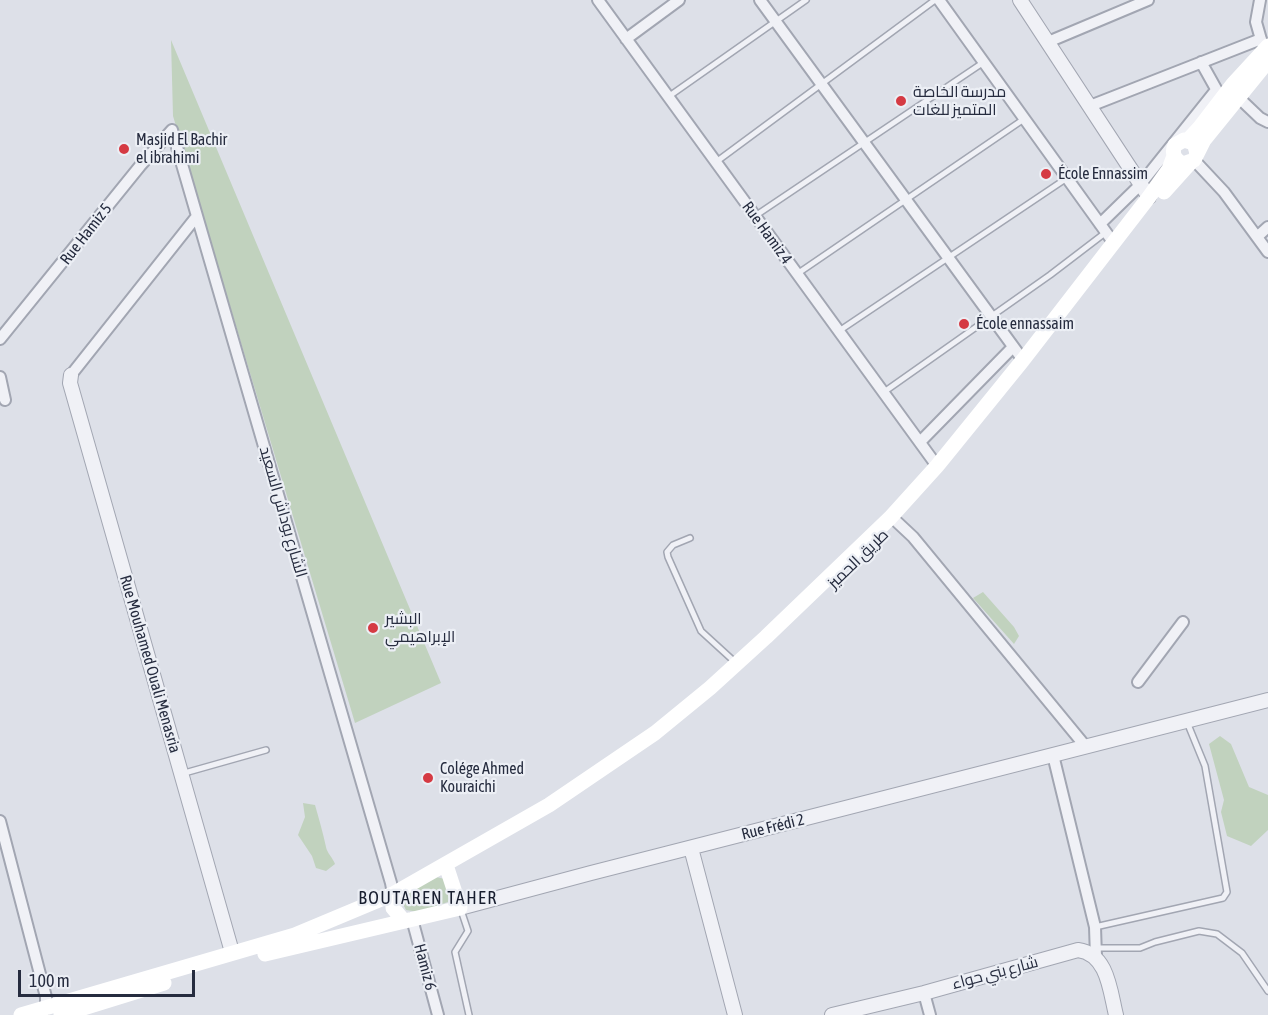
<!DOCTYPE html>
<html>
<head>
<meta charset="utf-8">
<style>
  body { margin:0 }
  #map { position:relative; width:1268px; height:1015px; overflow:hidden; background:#dde0e8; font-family:"Asap Condensed",sans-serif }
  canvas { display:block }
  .scale { position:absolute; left:18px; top:970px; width:177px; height:27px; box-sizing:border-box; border:3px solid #262c3f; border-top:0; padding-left:8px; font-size:18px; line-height:21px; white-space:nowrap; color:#262c3f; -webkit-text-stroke:4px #eceff5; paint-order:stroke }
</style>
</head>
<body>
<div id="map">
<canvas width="1268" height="1015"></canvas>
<div class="scale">100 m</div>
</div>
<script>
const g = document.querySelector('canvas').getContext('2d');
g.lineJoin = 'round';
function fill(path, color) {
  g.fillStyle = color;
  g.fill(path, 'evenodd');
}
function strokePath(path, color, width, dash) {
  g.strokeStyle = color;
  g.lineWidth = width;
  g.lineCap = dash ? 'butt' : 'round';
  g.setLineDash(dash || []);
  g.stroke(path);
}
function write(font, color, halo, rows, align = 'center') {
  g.font = font + ' "Asap Condensed",Cairo,sans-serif';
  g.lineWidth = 4.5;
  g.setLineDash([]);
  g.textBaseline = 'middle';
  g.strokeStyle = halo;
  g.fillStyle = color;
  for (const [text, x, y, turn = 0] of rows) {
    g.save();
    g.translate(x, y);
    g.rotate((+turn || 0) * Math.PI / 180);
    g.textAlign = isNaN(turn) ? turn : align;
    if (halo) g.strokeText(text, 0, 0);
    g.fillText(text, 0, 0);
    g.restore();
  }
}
fill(new Path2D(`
  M171 40 441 683 355 723 173 116Z
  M983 592 1014 627 1019 636 1014 644 973 598Z
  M1220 736 1231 744 1249 787 1268 795V830L1251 846 1227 836 1221 812 1224 800 1209 744Z
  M303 803 315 805C319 819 323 833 326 847 327 853 333 858 335 864L326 871 316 868 312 856 298 835 305 817Z
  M436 877 445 879 450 895 448 902 419 912 406 910 401 900 403 894Z`), '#c1d2be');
const service = new Path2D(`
  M668 97 806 0
  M716 162 935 0
  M755 216 984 62
  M797 274 1024 119
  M839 331 1067 178
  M884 392 1050 275 1105 233
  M690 538 673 545 667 552 668 557 701 631 736 663
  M181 774 266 750
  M461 910 468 931 455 952 469 1015
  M1095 927 1223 898 1227 892 1205 766 1187 722
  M1096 948H1140L1155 942 1199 931 1217 934 1242 953 1268 991`);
const minor = new Path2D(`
  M598 0 937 466
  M760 0 1023 360
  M939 0 1113 242
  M1260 0 1256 22 1262 43
  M626 39 679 0
  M1048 42 1148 0
  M1201 62 1220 96
  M1238 97 1260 118 1268 122
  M1090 106 1261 39
  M172 130 391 883 393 894
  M1194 160 1224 192 1268 252
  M1100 224 1140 185 1216 90
  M1257 237 1268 227
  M0 339 140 166 172 130
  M71 375 197 216
  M0 377 5 400
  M920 442 1013 347
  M897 522 913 537 1086 747
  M1138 682 1183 622
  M1053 755 1095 927 1096 957
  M0 821 46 997V1008
  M412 919 438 1015
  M924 993 930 1015`);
const tertiary = new Path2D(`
  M1020 0 1149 197
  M71 375 70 383 232 952
  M691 848 735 1015
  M460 908 591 873 1268 700
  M832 1015 924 993 1078 950C1108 954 1110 991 1116 1015`);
strokePath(service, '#a2a6b2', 8);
strokePath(minor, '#a2a6b2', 14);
strokePath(tertiary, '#a2a6b2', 16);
strokePath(service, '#f0f1f6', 5);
strokePath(minor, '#f0f1f6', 10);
strokePath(tertiary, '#f0f1f6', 14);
strokePath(new Path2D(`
  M1188 140 1200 127 1233 84 1268 46
  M1197 153 1194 143 1184 140 1175 145C1171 154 1175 160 1183 164L1194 160 1204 140 1268 61
  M1164 192 1191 162
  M393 894V908L403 920
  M265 954 460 908 446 865
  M21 1015 295 935 393 894 549 805 655 733 710 688 766 637 890 518 937 466 1023 360 1149 197 1169 169 1174 156
  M61 1015 164 983`), '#fff', 15);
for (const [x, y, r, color] of [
  [901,101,6,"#d53a43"],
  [124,149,6,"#d53a43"],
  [1046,174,6,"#d53a43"],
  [964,324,6,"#d53a43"],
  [373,628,6,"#d53a43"],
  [428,778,6,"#d53a43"]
]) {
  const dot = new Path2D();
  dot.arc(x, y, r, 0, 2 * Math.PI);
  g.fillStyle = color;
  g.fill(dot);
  strokePath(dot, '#eceff5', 2);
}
write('16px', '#262c3f', '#eceff5', [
  ["مدرسة الخاصة",913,92],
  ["المتميز للغات",913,110],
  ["Masjid El Bachir",136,140],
  ["el ibrahimi",136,158],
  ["École Ennassim",1058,174],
  ["École ennassaim",976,324],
  ["البشير",385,619],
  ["الإبراهيمي",385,637],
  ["Colége Ahmed",440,769],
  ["Kouraichi",440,787]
], 'left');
write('16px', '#262c3f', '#eceff5', [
  ["Rue Hamiz 4",767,233,54],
  ["Rue Hamiz 5",86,234,-52],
  ["الشارع بوداش السعيد",283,512,74],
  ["طريق الحميز",858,559,-44],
  ["Rue Mouhamed Ouali Menasria",150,664,74],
  ["Rue Frédi 2",773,827,-14],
  ["Hamiz 6",425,967,75],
  ["شارع بني حواء",995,973,-15]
]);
g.letterSpacing = '1.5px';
write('18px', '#181e2f', '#eceff5', [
  ["BOUTAREN TAHER",428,898]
]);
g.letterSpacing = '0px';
</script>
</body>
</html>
